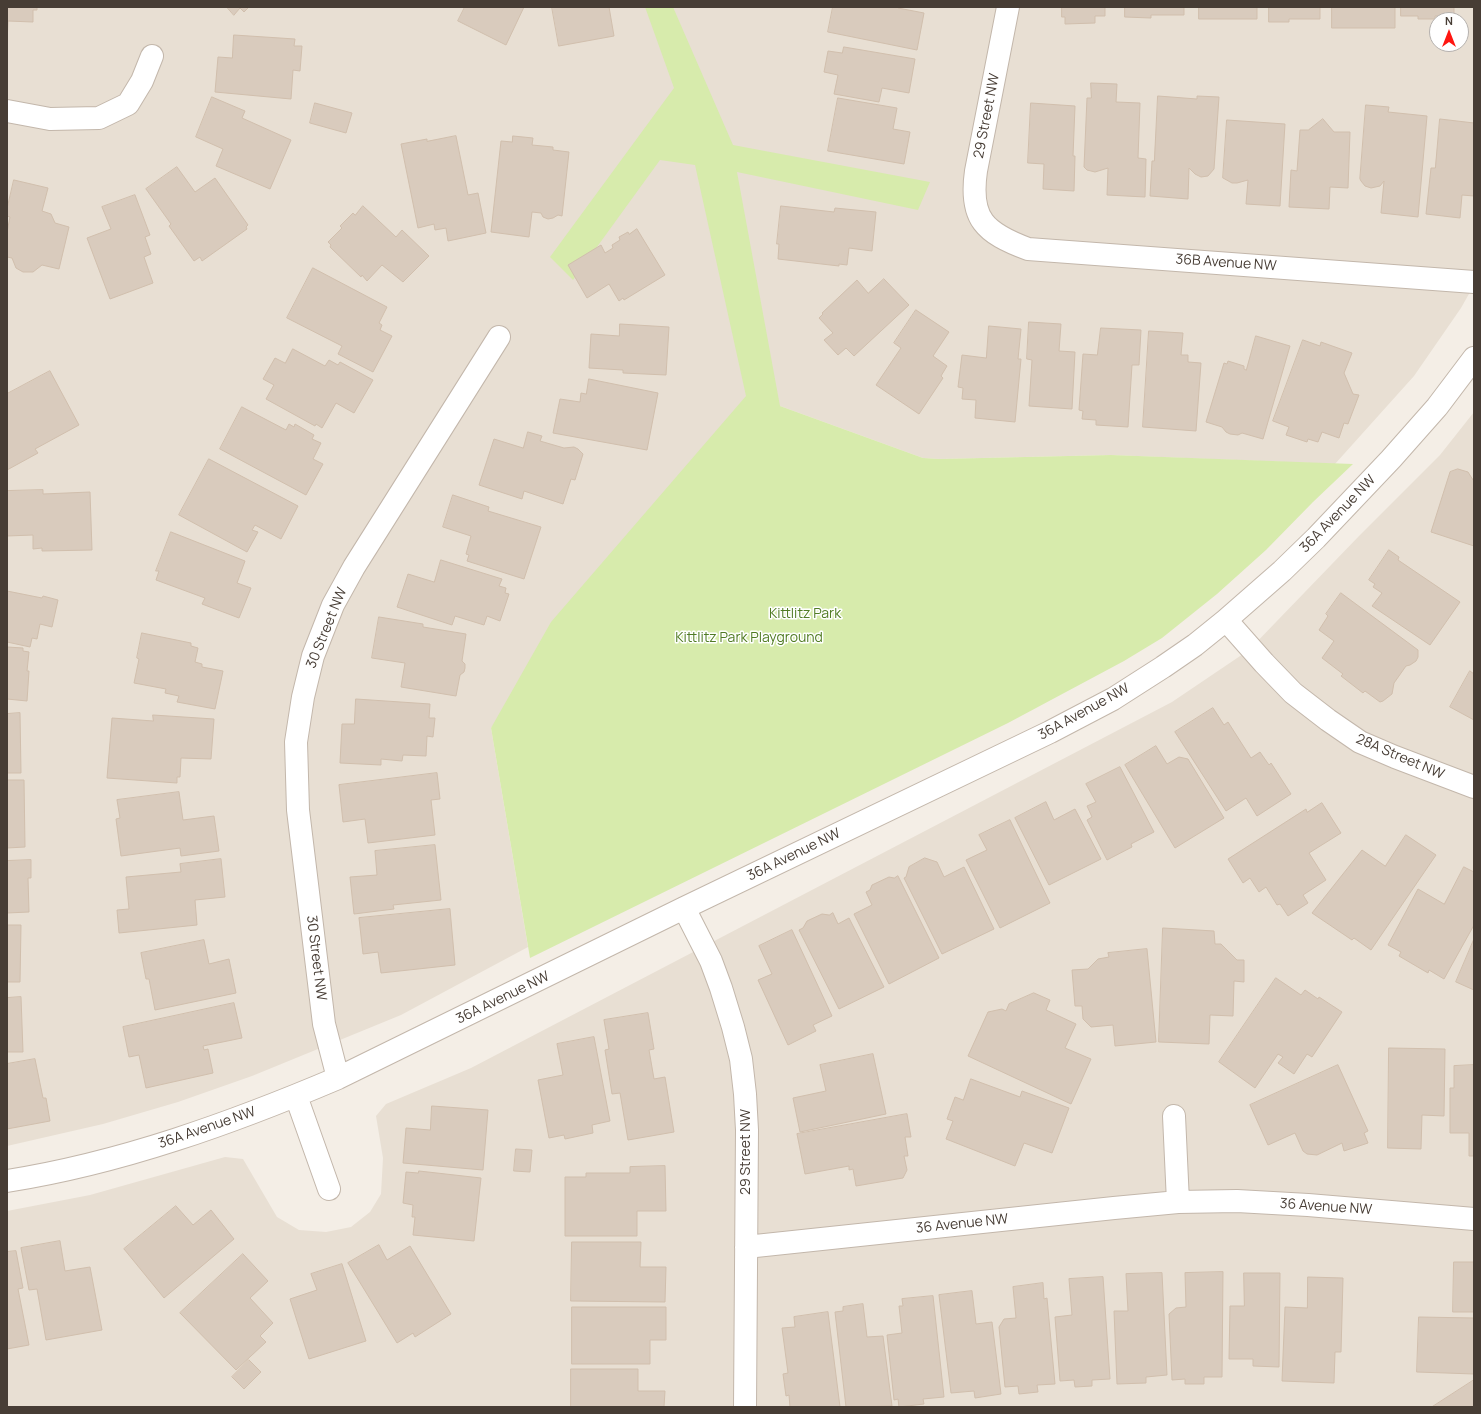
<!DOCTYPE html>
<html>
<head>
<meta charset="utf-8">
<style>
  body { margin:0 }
  #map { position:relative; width:1481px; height:1414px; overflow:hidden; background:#f4eee6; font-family:Manrope,sans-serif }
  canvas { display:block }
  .frame { position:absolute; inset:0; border:8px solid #473d35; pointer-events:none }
  .north { position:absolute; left:1429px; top:12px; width:40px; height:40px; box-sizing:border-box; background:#fff; border:1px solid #b5b1ae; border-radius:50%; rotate:0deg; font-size:11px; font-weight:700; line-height:16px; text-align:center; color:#473d35 }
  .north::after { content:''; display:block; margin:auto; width:14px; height:18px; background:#ff1611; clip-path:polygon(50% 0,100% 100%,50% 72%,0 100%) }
</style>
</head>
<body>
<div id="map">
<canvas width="1481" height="1414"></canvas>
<div class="frame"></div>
<div class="north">N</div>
</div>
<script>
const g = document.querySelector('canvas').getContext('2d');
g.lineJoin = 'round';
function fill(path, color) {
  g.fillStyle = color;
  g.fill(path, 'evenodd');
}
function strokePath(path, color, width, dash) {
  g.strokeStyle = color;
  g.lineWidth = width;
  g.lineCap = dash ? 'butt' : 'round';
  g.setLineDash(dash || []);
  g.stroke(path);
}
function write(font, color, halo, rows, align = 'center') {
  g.font = font + ' Manrope,sans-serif';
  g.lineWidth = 3;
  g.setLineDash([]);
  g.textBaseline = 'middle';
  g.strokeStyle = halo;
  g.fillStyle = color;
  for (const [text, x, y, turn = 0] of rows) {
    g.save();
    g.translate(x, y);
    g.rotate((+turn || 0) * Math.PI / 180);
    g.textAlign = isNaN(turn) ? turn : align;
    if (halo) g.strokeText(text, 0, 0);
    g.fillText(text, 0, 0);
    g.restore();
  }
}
fill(new Path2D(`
  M7 7H1474V285L1461 308 1414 376 1335 464 1111 455 939 459 923 458 780 406 491 728 528 947 401 1015 252 1076 178 1102 103 1124 7 1146ZM1437 20H1461V44H1437Z
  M1474 412V1407H7V1211L90 1195 225 1157 243 1159 277 1217 299 1230 326 1232 351 1227 370 1212 381 1194 383 1158 376 1116 386 1104 471 1068 1172 702 1249 650 1359 536 1440 455Z`), '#e8dfd3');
fill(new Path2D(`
  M645 7H673L733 145 930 182 918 210 737 172 780 406 923 458 939 459 1111 455 1353 464 1313 502 1266 550 1217 594 1162 638 1124 661 1008 723 530 958 491 728 551 622 746 396 695 165 660 160 573 280 550 257 674 88Z`), '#d7ebac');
const building = new Path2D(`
  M7 7H37V10H33V22L8 21 7 43Z
  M227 7H249L244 12 240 8 234 15Z
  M465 7H524L506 45 458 21Z
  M552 7H609L614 36 559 46Z
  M833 7H898V8L924 13 917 50 828 32Z
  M1062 7H1105V16H1095V23L1065 24V17H1062Z
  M1125 7H1184V15H1151V18L1125 17Z
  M1199 7H1257V19H1199Z
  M1269 7H1320V19H1289V22H1269Z
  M1332 7H1395V28H1332Z
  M1401 7H1454V16H1435V19H1418V16H1401Z
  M234 35 295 39 294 46H302L300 71 293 70 291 99 215 92 218 57 232 58Z
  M844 47 915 59 909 93 882 88 879 102 834 94 838 75 824 72 828 51 842 53Z
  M1091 83 1117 84 1116 102 1140 103 1138 158 1146 159 1145 197 1107 195 1108 168 1095 172 1087 170 1084 167 1087 98H1091Z
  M1158 96 1197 99V96L1219 97 1214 169 1208 176 1201 177 1195 174 1189 168 1188 199 1150 196 1152 161H1154Z
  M212 97 245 111 242 118 291 140 270 189 216 166 223 149 196 137Z
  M838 98 897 108 893 129 910 132 904 164 828 151Z
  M315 103 352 113 346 133 310 123Z
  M1031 103 1075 106 1073 156H1075L1074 191 1043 189 1044 164 1028 163Z
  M1366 105 1389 107 1388 112 1427 116 1418 217 1381 213 1384 181 1380 186 1371 188 1365 186 1361 181 1360 179Z
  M1323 119 1334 132H1350L1348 188 1330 187 1329 209 1289 207 1291 170 1297 171 1300 130H1308Z
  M1440 119 1474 123V196L1462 195 1460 218 1426 214 1431 168H1435Z
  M1227 120 1285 124 1280 206 1246 204 1248 180 1237 183H1232L1223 178Z
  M456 136 468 195 478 193 486 233 448 241 446 228 435 230 434 224 418 228 401 144 427 139V141Z
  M513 136 533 138 532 145 553 147V150L569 152 562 216 558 215 553 218 548 219 543 217 541 213 532 212 529 237 491 232 501 141 512 142Z
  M177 167 195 192 215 178 248 225 246 227 247 229 202 261 200 257 194 261 169 226 171 224 146 189Z
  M14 180 48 188 42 211 51 214 55 223 69 227 59 269 42 265 33 272H23L16 268 12 258 7 257V232L10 217 7 216V209Z
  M135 195 150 235 145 237 151 254 144 257 153 283 110 299 87 238 111 229 102 207Z
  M363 206 396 237 402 230 429 256 403 282 382 265 367 281 362 275 361 277 330 247 331 245 328 242 342 228 340 226 353 213 355 215Z
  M781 206 834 212 835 208 876 212 872 251 849 248 847 265 839 264V266L778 259 779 244H777Z
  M637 229 665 275 624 300 623 298 619 301 609 284 587 298 568 265 601 245 605 253 613 248 612 245 620 240 619 237 628 232 629 234Z
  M313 268 387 307 379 323 382 325 380 330 392 336 373 372 338 354 342 346 287 318Z
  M884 279 909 305 854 356 846 348 838 355 824 340 833 333 819 318 823 314 822 313 857 280 868 293Z
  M916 310 949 332 933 356 947 366 941 376 943 378 919 414 876 385 901 348 894 343Z
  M1029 322 1061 324 1059 351 1075 352 1072 409 1029 406 1032 360 1027 359Z
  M620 324 669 327 666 375 623 373V370L589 368 591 334 619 336Z
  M989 326 1021 329 1018 359H1021L1015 422 975 418 976 400 962 399 963 388 958 387 962 355 986 358Z
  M1101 328 1141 330 1139 365H1132L1128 427 1096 425V420L1082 419 1083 411 1079 410 1083 354 1097 355Z
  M1149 331 1183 333 1181 355H1188V362L1201 363 1196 431 1143 427Z
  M1256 336 1290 346 1263 439 1242 433 1238 435 1230 434 1226 432 1222 427 1206 422 1224 363 1227 364 1228 361 1244 366V369L1246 370Z
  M1303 340 1320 346 1321 342 1352 353 1344 373 1353 394 1359 395 1348 424 1344 423 1339 438 1322 432 1318 442 1308 439 1307 442 1286 435 1289 427 1273 421Z
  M293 349 325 366 329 360 338 365 340 362 373 380 354 413 336 403 322 428 316 424 315 426 266 399 274 385 263 379 275 358 285 363Z
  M50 371 79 425 35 449 38 453 7 470V394Z
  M589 379 658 393 647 450 553 433 560 399 580 402 581 393 586 394Z
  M242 407 286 430 289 424 294 427 295 424 314 435 312 439 321 443 313 459 323 464 306 495 220 449Z
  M528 432 542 436 540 441 564 448 574 447 578 449 583 454 575 480 571 479 563 504 524 491 522 499 479 485 494 439 523 448Z
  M209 459 298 506 281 539 255 525 252 530 258 532 247 552 179 515Z
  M1458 469 1468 472 1473 480 1474 475V546L1431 532 1450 472Z
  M43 490V494L90 492 92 550 42 551V548L33 549V535L7 536V491Z
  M453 495 489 507 488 511 541 527 524 579 467 561 469 555 466 554 471 536 443 527Z
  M171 532 245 561 237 583 251 588 239 618 202 604 205 598 156 580 159 571H156Z
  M1389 550 1399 557 1398 560 1460 602 1430 645 1372 606 1382 593 1373 587 1375 584 1369 580Z
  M441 560 502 579 499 586 506 588 505 593 509 594 500 621 487 616 484 625 455 616 452 625 397 607 408 574 434 582Z
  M7 591 42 598 43 596 58 600 52 627 40 624 37 639 32 638 30 647 7 642Z
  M1341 593 1418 650V657L1416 661 1410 665 1406 666 1394 683 1392 694 1383 701 1380 702 1365 691 1363 693 1341 676 1343 674 1322 658 1334 641 1319 630 1328 616 1326 614Z
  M379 617 423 624V627L466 634 462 661 465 664V668L464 672 460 675 456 696 401 687 405 663 372 658Z
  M142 633 191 643V646L198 648 195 662 202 664V667L223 671 215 709 177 702 179 696 165 693 166 689 134 683 139 659 137 658Z
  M7 647 23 648V651L29 652 27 671H29L27 701 7 699Z
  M1470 671 1474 674V720L1450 707Z
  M356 699 430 704 429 718H435L433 737 427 736 426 756 403 755 402 761 381 759V765L340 763 342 724H354Z
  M1213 708 1224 725 1228 722 1251 758 1260 752 1269 765 1271 763 1291 794 1257 816 1246 798 1226 811 1175 732Z
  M20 713 21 773H7V714Z
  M153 715 214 719 211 759 181 758 180 777H177V783L107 778 112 718 153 721Z
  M1156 746 1167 764 1179 757 1188 759 1224 818 1175 848 1125 765Z
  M1120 767 1154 832 1131 844 1132 847 1107 860 1087 820 1092 817 1087 806 1096 802 1086 784Z
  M437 773 440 799 431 800 435 835 368 843 365 819 343 822 339 785Z
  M7 780H24L25 847 7 848Z
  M179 792 183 820 214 816 219 851 181 856 180 848 121 856 116 819 120 818 117 800Z
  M1046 802 1054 820 1075 809 1101 859 1049 885 1015 818Z
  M1322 803 1341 833 1309 853 1326 880 1303 895 1308 903 1288 916 1280 904 1277 905 1266 887 1259 892 1250 878 1243 883 1228 859 1306 809 1307 812Z
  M1010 820 1050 903 1000 928 966 860 987 850 979 835Z
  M1406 835 1436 855 1371 950 1354 938 1352 940 1312 913 1362 850 1385 866Z
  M435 845 441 900 393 905 394 909 354 914 350 877 377 875 375 851Z
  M925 858 937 862 944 877 964 867 994 929 942 954 904 878 906 877 909 867Z
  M221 859 225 897 195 900 197 925 119 933 117 910 129 909 126 877 181 872 180 864Z
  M31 860V878H28L29 912 7 913V861Z
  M1464 867 1474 872V925L1444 979 1429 970 1428 973 1399 956 1401 952 1388 945 1418 889 1444 904Z
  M898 876 939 958 889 984 854 914 872 905 866 892 870 890 872 885 889 877 894 878Z
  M450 909 455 965 381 973 378 952 363 954 359 918Z
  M833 913 838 924 849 918 884 987 839 1009 799 930 803 928 807 921 822 914 829 915Z
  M7 925H21L20 982H7Z
  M1163 928 1214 931 1215 944H1221L1237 960H1244V982L1234 981 1233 1016 1210 1015 1209 1044 1159 1042Z
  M792 930 832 1016 813 1025 816 1031 788 1045 758 980 772 974 759 946Z
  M1474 939V990L1456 982Z
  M204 940 209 964 229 959 236 993 155 1010 149 979H146L141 953Z
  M1147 949 1156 1042 1115 1046 1113 1025 1091 1027 1083 1019 1082 1006H1075L1072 970 1088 969 1098 959 1109 957 1108 953Z
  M1276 978 1301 995 1305 990 1318 999 1319 997 1342 1012 1312 1057 1307 1054 1294 1074 1278 1063 1283 1057 1278 1054 1255 1088 1219 1062Z
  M1034 993 1050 1000 1046 1010 1076 1024 1065 1048 1091 1059 1071 1104 968 1056 988 1012 1002 1009 1006 1011 1009 1004Z
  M21 997 23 1052H7V998Z
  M234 1003 242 1038 203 1046 204 1050 208 1049 213 1073 146 1088 139 1055 129 1057 123 1027Z
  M648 1013 654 1049 649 1050 654 1079 665 1077 674 1132 628 1140 620 1093 612 1094 605 1050 609 1049 604 1020Z
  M594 1037 610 1121 592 1125 593 1133 565 1139 564 1135 549 1138 538 1080 563 1075 557 1044Z
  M1389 1048 1445 1049 1444 1116 1422 1115 1421 1149 1388 1148Z
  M873 1054 886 1114 800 1132 793 1098 826 1091 820 1065Z
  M35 1059 43 1098H46L50 1121 7 1129V1064Z
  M1338 1065 1368 1131 1364 1133 1368 1143 1344 1151 1342 1143 1317 1155 1307 1154 1303 1151 1295 1133 1268 1145 1250 1105Z
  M1474 1065V1156H1469V1133H1450V1088H1454V1066Z
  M971 1079 1020 1097 1022 1091 1069 1108 1052 1153 1024 1143 1015 1166 946 1139 953 1121 947 1119 955 1097 963 1100Z
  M432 1106 488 1110 483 1170 403 1163 406 1128 430 1130Z
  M907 1114 911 1137H905L908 1156H904L907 1170 903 1178 856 1186 853 1169 849 1170V1166L805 1174 797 1134Z
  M516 1149 532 1150 530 1172 514 1171Z
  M665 1166 666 1211H637V1236H565V1177H586V1173H630V1167Z
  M419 1171 481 1178 474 1241 413 1235 415 1217H412L413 1205 403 1203 406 1172 418 1173Z
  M176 1206 193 1225 211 1210 234 1239 164 1298 124 1249Z
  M60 1241 65 1271 90 1267 102 1330 46 1340 37 1289 29 1290 21 1248Z
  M572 1242H641L640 1267H666L665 1302 571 1301Z
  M379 1245 387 1260 410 1246 451 1314 415 1337 413 1333 397 1343 348 1263Z
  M16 1251 23 1288 18 1289 29 1345 7 1349V1252Z
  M243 1254 268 1281 250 1298 273 1323 260 1336 266 1342 236 1370 180 1313Z
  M1454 1262H1474V1312H1453Z
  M342 1264 366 1341 309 1359 290 1299 317 1290 311 1274Z
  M1223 1272 1222 1377H1204V1384H1185V1379L1172 1380 1169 1314 1176 1308 1186 1307 1185 1273Z
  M1162 1273 1167 1375 1146 1377V1383L1117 1384 1114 1311H1128L1126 1274Z
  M1244 1273H1280L1279 1367 1253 1366V1359H1229L1230 1306H1244Z
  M1103 1277 1110 1379 1092 1380V1386L1075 1387 1074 1380 1060 1381 1055 1317 1072 1315 1069 1279Z
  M1308 1277 1343 1278 1341 1352H1335L1334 1383 1282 1381 1285 1307 1307 1308Z
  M1043 1283 1044 1299 1047 1298 1055 1384 1037 1385 1038 1392 1019 1394 1018 1386 1005 1387 999 1327 1004 1319 1016 1318 1013 1287Z
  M972 1291 976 1324 992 1322 1001 1394 975 1398 974 1391 951 1393 939 1295Z
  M933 1296 944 1397 923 1399 924 1404 899 1407 898 1399 894 1400 887 1335 902 1333 899 1306H903L902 1299Z
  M863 1304 867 1337 883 1336 892 1406 846 1407 835 1312 843 1311V1307Z
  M572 1307H666V1340H650V1364H572Z
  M828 1312 840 1407H790L789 1395 786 1396 783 1374 788 1373 782 1328 795 1327 794 1317Z
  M1419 1317 1474 1318V1374L1417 1372Z
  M249 1360 261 1372 244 1389 232 1377Z
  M571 1369H638V1391H665L664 1407H571Z
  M1474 1380V1407H1432Z`);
fill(building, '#d9cbbd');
strokePath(building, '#d1bfad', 1);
const street = new Path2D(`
  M1008 7 976 171C969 219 985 233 1028 249L1474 282
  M7 111 50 119 99 118 128 104 142 81 152 56
  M1226 620 1264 663 1293 693 1328 720 1360 742 1395 757 1474 787
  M684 908 711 961 721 988 733 1027 741 1059 745 1094 747 1130 745 1407
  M338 1078 324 1024 298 810 296 742 303 697 313 656 333 605 354 567 499 337
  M296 1096 329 1189
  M1174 1116 1178 1202
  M7 1181C121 1163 232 1123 338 1078L684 908 1050 732 1113 699 1163 667 1195 645 1226 620 1282 571 1316 538 1391 459 1437 407 1474 358
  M746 1247 1114 1208 1178 1202 1237 1201 1308 1205 1474 1219`);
strokePath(street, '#c3b7ab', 24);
strokePath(street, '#fff', 22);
write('14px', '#473d35', '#fff', [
  ["29 Street NW",987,116,-79],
  ["36B Avenue NW",1226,263,4],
  ["36A Avenue NW",1338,514,-46],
  ["30 Street NW",327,628,-68],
  ["36A Avenue NW",1084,712,-29],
  ["28A Street NW",1400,757,23],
  ["36A Avenue NW",794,855,-26],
  ["30 Street NW",316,958,83],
  ["36A Avenue NW",503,998,-26],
  ["36A Avenue NW",207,1128,-19],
  ["29 Street NW",746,1152,-90],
  ["36 Avenue NW",1326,1207,4],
  ["36 Avenue NW",962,1224,-6]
]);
write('14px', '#517c24', '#fff', [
  ["Kittlitz Park",805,614],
  ["Kittlitz Park Playground",749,638]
]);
</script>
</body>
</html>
